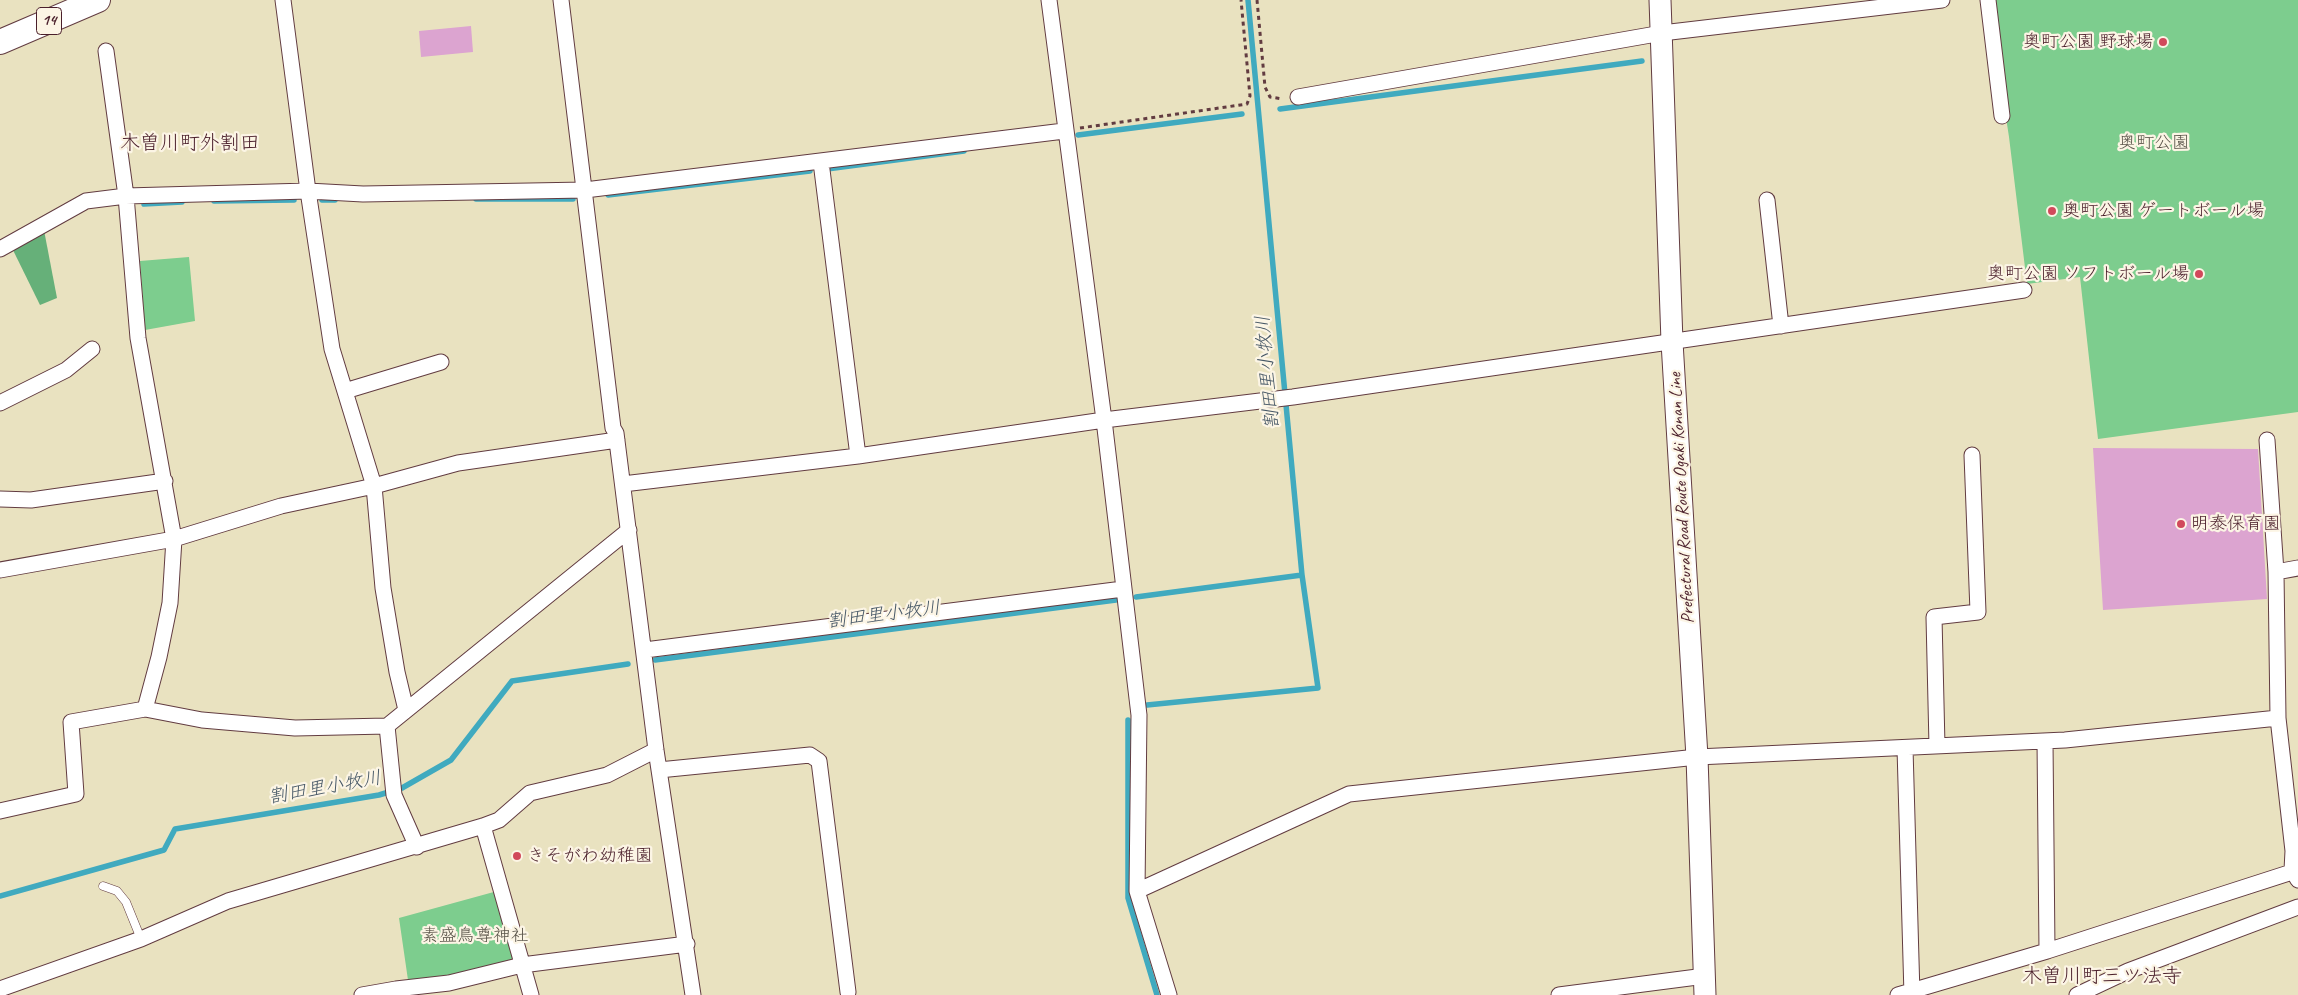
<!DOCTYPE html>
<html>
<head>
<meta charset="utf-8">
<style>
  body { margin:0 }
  canvas { display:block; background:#e9e2c0 }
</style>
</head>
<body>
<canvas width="2298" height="995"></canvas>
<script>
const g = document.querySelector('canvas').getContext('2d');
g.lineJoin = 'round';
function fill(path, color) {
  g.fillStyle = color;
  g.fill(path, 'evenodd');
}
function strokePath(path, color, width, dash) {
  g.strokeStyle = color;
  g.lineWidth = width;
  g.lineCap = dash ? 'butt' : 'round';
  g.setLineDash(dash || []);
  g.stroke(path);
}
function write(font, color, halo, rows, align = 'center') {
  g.font = font + ' Caveat,"Klee One",sans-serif';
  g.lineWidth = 4.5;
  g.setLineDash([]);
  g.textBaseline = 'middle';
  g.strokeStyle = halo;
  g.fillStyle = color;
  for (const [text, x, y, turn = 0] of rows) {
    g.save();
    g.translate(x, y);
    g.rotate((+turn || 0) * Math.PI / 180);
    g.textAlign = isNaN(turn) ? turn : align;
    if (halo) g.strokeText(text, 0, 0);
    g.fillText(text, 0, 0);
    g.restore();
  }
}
fill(new Path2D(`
  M1988 0H2298V412L2098 439 2080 277 2027 284 2009 137Z
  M189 257 195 321 145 330 140 261Z
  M501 890 522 965 409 987 399 918Z`), '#7dcd8e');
fill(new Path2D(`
  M43 225 57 298 40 305 10 244Z`), '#66b079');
strokePath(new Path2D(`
  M1280 109 1642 61
  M1078 135 1242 114
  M827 169 964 151
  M608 195 810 171
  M476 199H573
  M322 200H335
  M214 201 294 200
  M144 204 182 202
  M1136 597 1302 575 1248 0
  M655 660 1116 600
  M1147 705 1318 688 1302 575
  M1128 720V898L1157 995
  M0 896 164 850 175 829 379 795 402 788 451 760 512 681 628 664`), '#40aabf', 5.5);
fill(new Path2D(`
  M471 26 473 52 421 57 419 31Z
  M2093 448 2258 449 2267 599 2103 610Z`), '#dca4d0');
const service = new Path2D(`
  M103 886 117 891 126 902 141 939`);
const minor = new Path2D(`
  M283 0 308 191 332 349 374 486 383 588 397 672 406 710
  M561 0 613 428 616 433 656 750 693 995
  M1049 0 1104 420 1139 715 1137 891 1169 995
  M1988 0 2002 116
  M106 51 126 196 138 338 174 539 170 603 159 657 145 709
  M1298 97 1662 33 1942 0
  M821 162 858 456
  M1767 200 1781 326
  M0 249 86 201 126 196 308 191 363 194 585 190 1064 131
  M345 391 441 362
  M0 403 66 370 92 349
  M2267 440 2276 572 2278 718 2293 851 2292 870 2298 880
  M623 484 858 456 1104 420 1293 397 2024 290
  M0 499 31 500 165 481
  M0 570 174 539 281 506 374 486 458 463 617 440
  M2276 572 2298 568
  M645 650 1123 589
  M387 726 394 795 417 847
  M2045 741 2047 951
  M1937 746 1934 617 1978 612 1972 455
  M1905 748 1912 995
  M659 770 810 755 819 761 848 992
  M0 811 76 794 71 722 145 709 202 720 295 728 387 726 629 530
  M483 826 531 995
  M1137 891 1349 794 1697 757 2065 740 2278 718
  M0 989 141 939 228 901 483 826 499 820 530 793 607 775 656 750
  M362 995 396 989 449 983 522 965 687 944
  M1559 995 1705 976
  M1898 995 2047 951 2298 870
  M2077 995 2128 971 2298 907`);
const secondary = new Path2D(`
  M1660 0 1672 342 1697 757 1705 995`);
const primary = new Path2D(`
  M0 42 98 0`);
strokePath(service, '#623c41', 9);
strokePath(minor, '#623c41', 17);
strokePath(secondary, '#623c41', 23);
strokePath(primary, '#623c41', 26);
strokePath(new Path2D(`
  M1257 0 1265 87 1270 97 1283 99
  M1080 128 1247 104 1250 96 1241 0`), '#623c41', 3, [4, 4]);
strokePath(service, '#fff', 8);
strokePath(minor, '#fff', 15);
strokePath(secondary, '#fff', 21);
strokePath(primary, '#fff', 24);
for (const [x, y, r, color] of [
  [2163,42,5,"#d1495b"],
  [2052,211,5,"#d1495b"],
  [2199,274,5,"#d1495b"],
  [2181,524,5,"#d1495b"],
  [517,856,5,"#d1495b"]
]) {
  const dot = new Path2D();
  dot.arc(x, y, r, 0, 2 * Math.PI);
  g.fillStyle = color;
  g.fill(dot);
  strokePath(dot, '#fcf5e5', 2);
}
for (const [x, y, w] of [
  [49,21,25]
]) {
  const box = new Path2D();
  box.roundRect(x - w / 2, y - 13.5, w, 27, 4);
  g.fillStyle = '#fcf5e5';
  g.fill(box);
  strokePath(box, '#4a1f2b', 1);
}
write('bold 16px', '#4a1f2b', null, [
  ["14",49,21]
]);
write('18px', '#4a1f2b', '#fcf5e5', [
  ["奥町公園 野球場",2153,42,"right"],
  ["奥町公園 ゲートボール場",2062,211],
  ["奥町公園 ソフトボール場",2189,274,"right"],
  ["明泰保育園",2191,524],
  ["きそがわ幼稚園",527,856]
], 'left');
write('18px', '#595349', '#fcf5e5', [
  ["奥町公園",2154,143],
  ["素盛鳥尊神社",475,936]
]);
write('18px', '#4a1f2b', '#fcf5e5', [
  ["Prefectural Road Route Ogaki Konan Line",1682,498,-93]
]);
write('italic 19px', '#465766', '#fcf5e5', [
  ["割田里小牧川",1268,372,-95],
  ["割田里小牧川",884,615,-7],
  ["割田里小牧川",325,788,-10]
]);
write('20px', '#4a1f2b', '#fcf5e5', [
  ["木曽川町外割田",190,144],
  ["木曽川町三ツ法寺",2102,977]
]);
</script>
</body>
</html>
